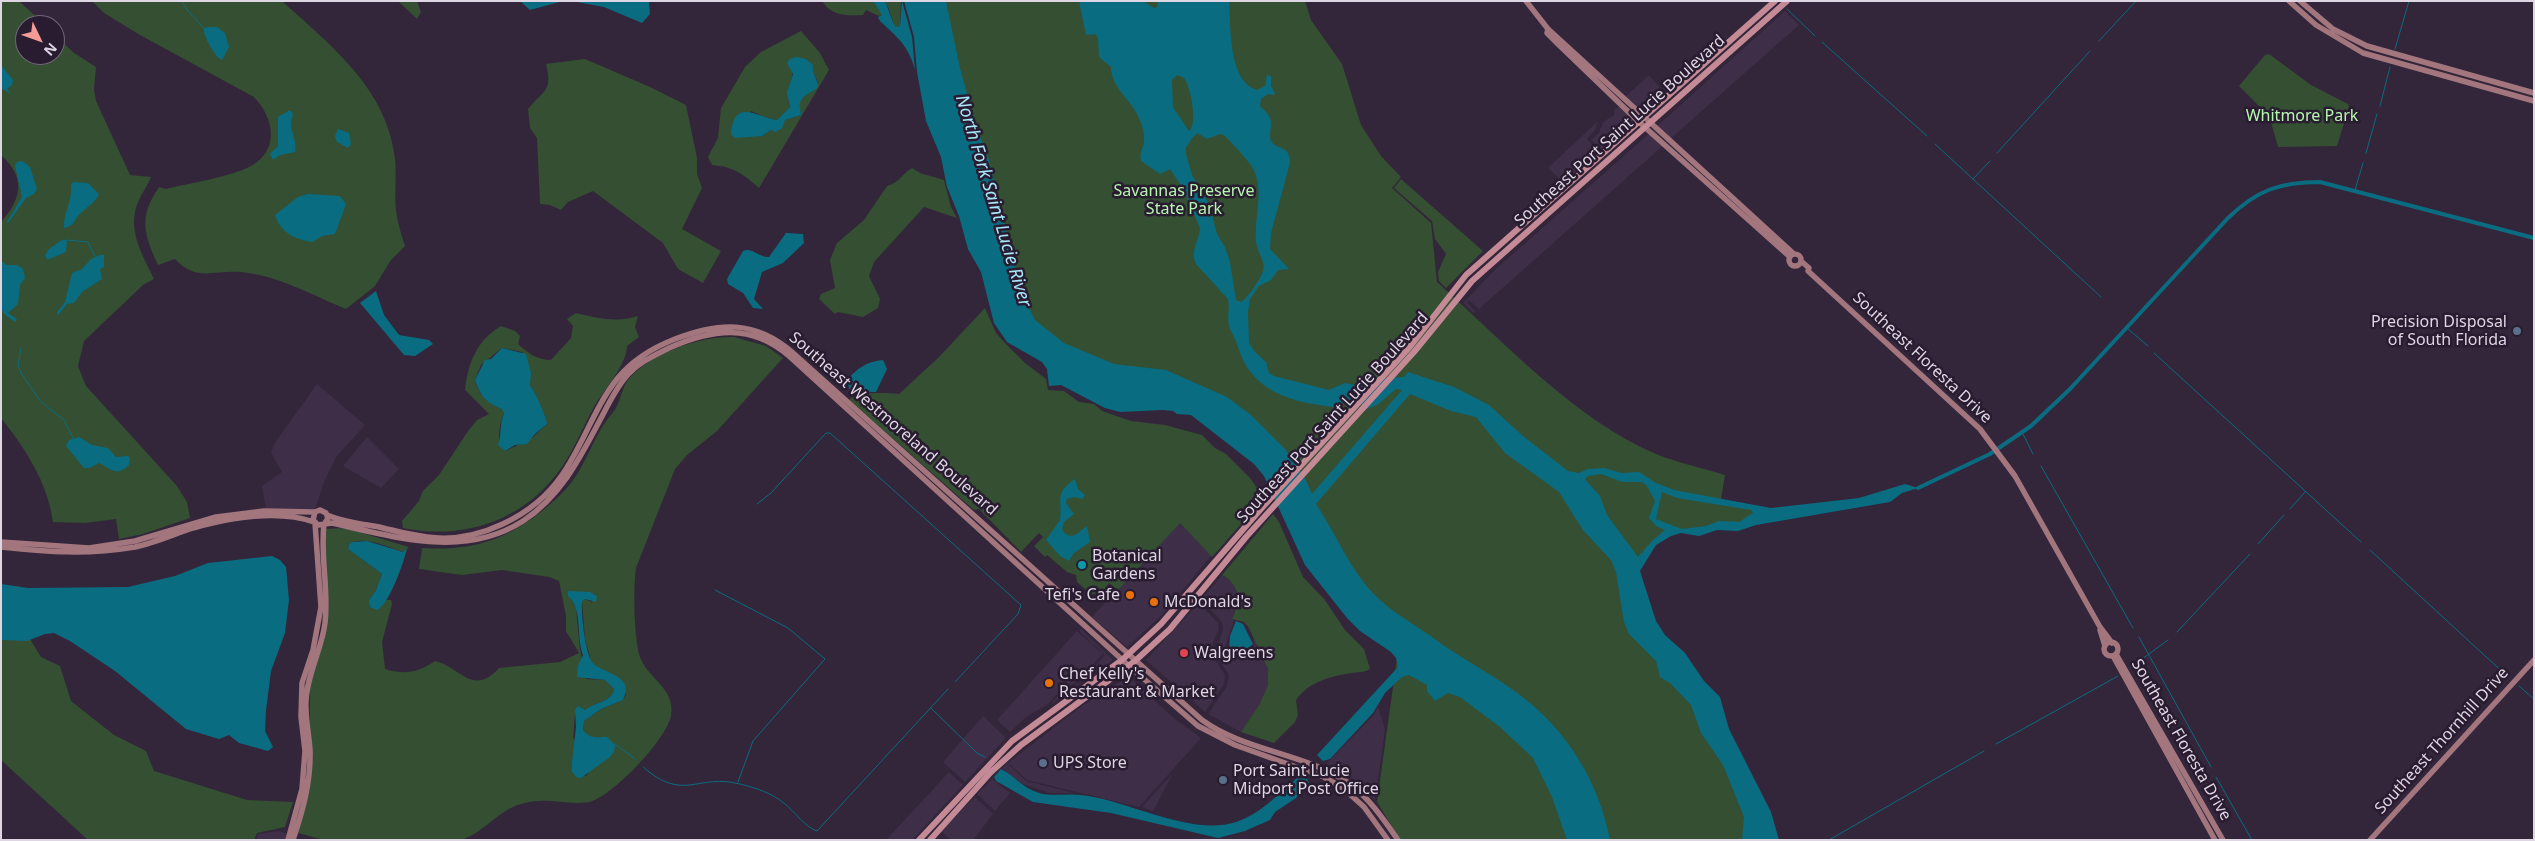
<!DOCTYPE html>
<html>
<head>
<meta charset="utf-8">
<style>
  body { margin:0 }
  #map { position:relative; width:2535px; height:841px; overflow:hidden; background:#33263a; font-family:"Noto Sans",sans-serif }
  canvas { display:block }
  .frame { position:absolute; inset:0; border:2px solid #ded6e3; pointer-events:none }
  .north { position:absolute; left:15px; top:15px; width:50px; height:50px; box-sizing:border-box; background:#291c30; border:1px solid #716678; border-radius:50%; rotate:132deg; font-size:14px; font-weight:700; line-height:20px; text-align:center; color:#ded6e3 }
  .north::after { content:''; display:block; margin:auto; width:18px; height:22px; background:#f59b97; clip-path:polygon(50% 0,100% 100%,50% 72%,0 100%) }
</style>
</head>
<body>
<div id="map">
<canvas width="2535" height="841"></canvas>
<div class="frame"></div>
<div class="north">N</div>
</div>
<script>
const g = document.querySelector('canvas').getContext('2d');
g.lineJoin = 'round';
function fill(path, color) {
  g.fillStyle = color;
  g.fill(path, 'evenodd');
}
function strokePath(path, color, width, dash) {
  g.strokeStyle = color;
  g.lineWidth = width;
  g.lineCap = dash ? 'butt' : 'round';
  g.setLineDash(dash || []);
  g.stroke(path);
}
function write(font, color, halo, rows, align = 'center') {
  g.font = font + ' "Noto Sans",sans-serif';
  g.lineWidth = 5;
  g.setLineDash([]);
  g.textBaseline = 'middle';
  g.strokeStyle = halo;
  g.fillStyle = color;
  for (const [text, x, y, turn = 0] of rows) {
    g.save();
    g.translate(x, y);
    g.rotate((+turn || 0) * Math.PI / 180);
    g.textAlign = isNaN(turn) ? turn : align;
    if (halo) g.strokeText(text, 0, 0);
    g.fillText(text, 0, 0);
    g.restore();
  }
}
fill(new Path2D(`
  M1785 11 1799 25 1669 140 1655 128Z
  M1649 75 1664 93 1641 115 1623 99Z
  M1623 104 1638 117 1601 149 1591 140 1599 133 1603 122 1614 115 1615 109Z
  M1598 121 1595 130 1587 139 1598 152 1563 182 1548 168Z
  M1653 130 1666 143 1479 309 1469 300 1467 303 1476 312 1474 313 1463 303 1496 269Z
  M317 384 365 425 336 457 324 482 315 510 266 509 262 486 282 472 271 453 274 444Z
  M367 437 399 469 381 488 343 466Z
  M1179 522 1211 556 1162 615 1127 647 1092 617Z
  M1222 575 1236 586 1239 593 1232 619 1234 620 1226 644 1227 651 1234 654 1243 653 1254 647V639L1247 627 1253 634 1268 669V685L1259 705 1241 732 1208 714 1227 686 1229 675 1215 654 1223 630 1222 622 1201 600Z
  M1199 603 1218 623 1219 629 1213 643 1211 654 1225 675 1224 684 1205 712 1146 660Z
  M1081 629 1113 660 1050 705 1061 692 1080 683 1105 655 1079 631Z
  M1077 631 1103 654 1078 681 1060 691 1048 704 1026 717 1010 732 997 720Z
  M1125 678 1132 680 1176 720 1201 738 1139 807 1027 780 1008 763 1078 709Z
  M1378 707 1385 730 1375 801 1355 780 1325 765 1374 715Z
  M983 716 1006 738 965 782 943 762Z
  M1007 763 1026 781 1073 793H1050L1021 783 1002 768Z
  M949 772 963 785 912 840H886Z
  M1173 773 1153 811 1142 807Z
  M992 779 1010 793 995 811 977 794Z
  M975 797 993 814 973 840H951L941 831Z
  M279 831 288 834 286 840H256L258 834Z`), '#3e2e48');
fill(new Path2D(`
  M1 1H19L45 25H25V55H55V35L74 53 96 67 94 90 96 101 130 175 151 177C146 189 137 200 135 212 130 235 144 258 154 279L143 285 84 341 78 366 86 386 177 486 187 502 190 518 143 534 119 539 116 519 85 523 53 522C48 483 25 448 1 418V222C22 198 26 178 1 155Z
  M92 1H282C328 43 384 86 394 152 398 173 393 196 397 217 399 227 402 237 405 246L391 260 375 286 346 309C312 295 277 275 240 272 213 270 196 282 175 259L158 265C144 234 138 218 159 187L166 189C190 183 230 177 251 166 281 149 273 117 254 97L140 35 104 13Z
  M398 1H417L421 12 417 19Z
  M822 1H873L883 15 879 16 866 10 863 15C847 16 831 16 822 1Z
  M885 1H901L900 26 896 28C892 22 890 9 885 1Z
  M931 1H1305L1311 20 1342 64 1361 125 1381 156 1401 177 1392 188 1431 223 1437 282C1503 341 1574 419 1656 454 1678 463 1703 468 1725 475L1721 499 1752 507 1757 513 1752 522 1676 531 1656 542 1631 564 1635 608 1679 664 1762 840H1400L1377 802 1399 644 1221 414 1100 378 1018 320Z
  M801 31 820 53 829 70 759 188C742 173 734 167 712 165L708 157 718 138 721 108 745 67 761 52ZM792 68 812 70 818 82 801 99 799 105 801 115 785 120 762 136 744 135 751 111 767 118 777 120 790 107C785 94 794 81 792 68Z
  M2269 54 2311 85 2348 104 2349 107 2337 146 2278 147 2271 122 2264 111 2239 86 2265 55Z
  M585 59 650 87 686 105 697 158V174L702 188 682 229 721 251 703 283 678 269 663 243 593 191 568 202 561 210 550 205 540 204 537 138 530 128 528 109C544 90 553 91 546 64Z
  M912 168 920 173 944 180 951 207 957 218 924 207 874 262 869 276 880 299 878 308 863 317 838 312 835 314 819 299 821 294 835 288 830 260 837 243 864 220 887 186C899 183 902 174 912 168Z
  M1401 179 1483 251 1446 288 1439 281 1438 272 1446 254 1435 239 1432 221 1394 188Z
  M985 308 996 333 1005 343 1025 363 1046 379 1048 390 1064 391 1079 402 1094 404 1102 411 1131 421 1165 425 1202 435 1215 448 1226 454 1250 478 1264 498 1212 557 1180 523 1118 590 1109 583 1102 593 1091 594 1077 582 1076 575 1067 572 1047 555 1045 557 1034 546 1043 537 1039 533 1021 552 979 509 974 510 849 400C856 391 887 393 899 394L939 357Z
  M576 313C596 318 618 323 638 316L635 327 639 337 627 346C627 364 605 389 595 405 582 428 573 454 556 475 519 522 462 540 403 528L402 521 419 501 423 491 439 475 468 431 477 420 489 414 465 390C468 363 477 340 501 326L515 331 520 336 518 344C528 353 537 360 551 360L571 338 573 326 567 319ZM502 348 522 352C529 362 531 373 530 386 534 390 546 417 547 424L531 439 505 451C496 444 499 424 504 414L502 408C487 402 479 396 475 380L481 365Z
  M734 337 766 346 783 358 717 431 687 455 675 469 636 568C633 589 634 634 639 654 646 679 676 687 671 716 666 740 612 797 589 802 566 806 547 796 521 804 499 810 485 831 464 839 455 841 439 840 430 840 396 840 360 841 327 840 317 839 307 835 298 833L309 791 310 686 328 609 324 549 326 529 345 528 409 547 403 552C388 547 363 535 349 544L348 549 382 574 376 590 369 600H391L392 604 382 642 385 669C405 675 417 673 435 661 460 667 473 697 499 668L560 662 579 653 566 631V616L559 581 549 577 502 570 462 575 419 569 422 548C471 551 504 541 542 511 554 501 567 490 576 476 590 454 596 431 614 411 621 402 621 389 628 380 650 353 700 336 734 337ZM568 592 595 594 592 602 585 599 582 602 585 639 591 661 626 694 623 700 601 709 584 721 583 730C589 738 595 738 605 737L594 766 586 776 571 770 575 741 573 737C575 727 573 715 578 707L585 710C594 702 611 703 614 689L605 680 586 679 580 649 576 609Z
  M1273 514 1279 522 1303 577 1325 600 1345 630 1364 649 1370 669C1363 673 1358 672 1351 673 1329 677 1310 681 1296 700L1298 715 1295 722 1274 743 1241 732 1259 705 1268 685V669L1249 628 1244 622 1232 619C1240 600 1241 586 1222 575Z
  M1 615 30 639 41 657 60 666 71 701 114 735 146 751 154 771 247 800 293 802 285 827 257 833 254 840H88L1 760Z`), '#344f32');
fill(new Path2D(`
  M520 1H563L530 10Z
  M571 1H649L650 14 642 23 604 7Z
  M873 1H885C889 9 892 23 896 27L900 26 902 1 912 37 915 70C909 46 897 37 880 21L878 17 882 15Z
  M904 1H946L960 68 975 123 989 160 1021 292 1035 320 1064 343 1114 364 1166 370 1227 397 1251 415 1286 450 1305 478 1312 494 1402 390 1396 389 1377 405 1367 409 1352 399 1335 405V407C1293 403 1251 392 1238 347 1236 339 1231 333 1229 326 1227 317 1230 308 1228 299L1196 264C1190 250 1199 242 1200 228L1184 190 1170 169 1160 174 1141 161C1139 153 1143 149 1144 142 1145 134 1142 125 1139 118 1131 99 1111 88 1111 67L1099 57 1098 38 1095 34 1086 35 1079 1H1143L1154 8 1157 7 1158 1H1229C1231 27 1228 81 1257 90L1265 86 1267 75 1271 76V86L1275 93 1274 95 1268 94 1261 99 1260 106C1263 109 1268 113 1270 118 1273 125 1268 135 1271 141 1277 151 1290 144 1290 163L1271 233 1270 249 1289 269 1278 270 1271 280 1259 286 1250 299 1248 312 1249 343 1255 352 1266 362 1269 373 1274 376 1329 390 1345 383 1354 385 1385 378 1404 377 1408 372 1454 387 1489 405 1523 436 1568 471 1579 473 1588 469 1604 468 1622 473 1639 472 1656 483 1674 490 1771 508 1859 498 1905 484 1918 488 1902 493 1890 502 1756 525 1738 531 1717 530 1699 536 1681 533 1671 536 1656 545 1640 571 1656 621 1665 635 1685 653 1704 681 1720 697 1729 729 1771 812 1779 840H1742L1744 817 1723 765 1701 733 1691 705 1670 683 1660 677 1656 661 1629 634 1624 622 1616 572 1611 560 1583 530 1559 492 1505 453 1476 417 1451 411 1410 394 1316 504C1337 535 1351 573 1379 599 1395 614 1414 624 1432 637 1460 658 1492 674 1520 695 1567 730 1599 782 1610 840H1567L1552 797 1533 758 1500 727 1460 697 1448 693 1435 701 1427 691V685L1409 675 1402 677 1385 693 1373 713 1330 759 1323 761 1317 755 1398 667 1396 658 1391 652 1360 631 1347 618 1305 565 1264 476 1254 464 1191 415 1177 414 1173 411 1163 410 1120 412 1105 408 1061 385 1049 386 1047 369 1042 362 1007 342 994 323 981 272 968 249 959 216 947 187 941 157 926 121 917 72 914 37ZM1177 75 1184 78C1191 87 1198 125 1189 131L1173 107 1172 80ZM1198 133 1207 139 1220 134 1224 135C1229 140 1251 163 1254 170 1264 194 1254 218 1256 242 1257 252 1266 261 1263 271 1260 280 1248 298 1241 302L1236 300 1230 262 1225 247 1217 234 1209 204 1192 175 1186 154V148L1192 138ZM1601 474 1622 482H1642L1647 486 1655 501 1649 518 1656 526 1665 530 1652 541 1638 557 1607 515 1600 496 1585 479 1588 476ZM1662 492 1677 498 1751 510 1753 513 1739 522 1719 521 1706 526 1682 529 1656 519Z
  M209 27H217L225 33 229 47 222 60C216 58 202 35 204 28Z
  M797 57 806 59 813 65C811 73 818 78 818 87 813 93 803 93 800 103 799 106 801 110 801 115L785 120 782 128 776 132 771 130 762 136 735 138 731 134C734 97 757 117 777 120L790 107 787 93 793 74 787 63 790 59Z
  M1 65 13 80 12 85 7 89 11 94 1 88Z
  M290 110 293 114C287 131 298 137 295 152L280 155 273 160 270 154 278 146V117Z
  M338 129 349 133 351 144 348 148 337 142 335 136Z
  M22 161 30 167 37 189 34 194 26 198 8 223 7 222 22 197 15 166 17 162Z
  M74 182 88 183 99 194C94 204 89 205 82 212 74 218 76 226 64 228 63 213 73 201 71 184Z
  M308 194 340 196 346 204 335 234 322 236 312 242C294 239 281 233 275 215L298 197Z
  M786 233 803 234 804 243 783 263 762 272 754 299 763 309 753 308 743 293 728 284 727 279 743 251C752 247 759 258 769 257Z
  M62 240H67L66 252 47 260 45 255 49 249Z
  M100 255H104V267L100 269 102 279 82 292 74 303 67 304 58 315 57 312 65 302 72 273 82 269 91 259Z
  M1 261 7 265H17L23 269 25 278 20 285 18 304 8 313 17 319 15 322 4 314 1 308Z
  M376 291 384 315 399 335 429 340 433 344 415 356 404 355 360 303Z
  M502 348 526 354 531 373 530 386C534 389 547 418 547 424L535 434 527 444 515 445 505 451 498 445C502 435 499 425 504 414L502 409C486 402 481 398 475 380L485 360 491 359Z
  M883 360 887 369 876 392H860L856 395 850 392 847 380C856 369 868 361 883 360Z
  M79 437 92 445 108 448 116 457 128 456 130 458 129 465C116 477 111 469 99 463L89 468H84L66 446 69 440Z
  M1075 479 1078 489 1085 495 1082 499 1074 497 1067 499 1066 503 1074 514 1064 522 1062 530C1072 543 1079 531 1087 526L1090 542 1074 553 1069 561 1060 556 1046 540 1060 520C1063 500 1053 494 1075 479Z
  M367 541 403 552 407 548C404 562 389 605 377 610L370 607 369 600 376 590 382 574 348 549 349 544 353 542Z
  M272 556 280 560 286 567 289 600 285 633 271 671 266 710 265 731 273 747 268 751 239 743 229 735 219 739 186 729 115 671 70 641 54 633 45 634 27 641 1 640V584L28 588 128 587 175 576 208 563Z
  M568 591 590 592 597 596 596 602 585 599 582 602C581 614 585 649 591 660 598 674 637 673 623 700L601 709 584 721 583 730C590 739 597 737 607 737L615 745 614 752 610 757 581 778 576 777 571 770 576 727 575 710 578 706 585 710C594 702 611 703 614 689L605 680 577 677 578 666 583 655C576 638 583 609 568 596Z
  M1236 621 1243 624 1253 644C1247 651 1237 653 1229 651L1230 636Z
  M1001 769C1015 776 1021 787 1039 793 1053 797 1067 793 1081 795 1128 800 1191 837 1236 822 1262 813 1277 795 1297 778L1307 779 1309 783 1296 798 1275 812 1270 820 1245 831 1218 838 1111 813 1033 802 996 781 994 777Z`), '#0a6c81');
strokePath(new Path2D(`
  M182 1 188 11 204 28
  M1787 9 1815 36
  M2099 41 2136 1
  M1822 42 1927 136
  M2395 49 2409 1
  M2380 106 2390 67
  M1935 144 2101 297
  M1997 153 2090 51
  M2366 153 2377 114
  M1973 179 1990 161
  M2355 190 2363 163
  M67 240 88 242 90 246
  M90 247 95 256
  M2127 328 2148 346
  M21 348 18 365 21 373 41 402 64 420 73 438
  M2154 353 2361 542
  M2022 432 2033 454
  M2041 466 2133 628
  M757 504 771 493 826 433H830L1021 605 1018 614 955 682
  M2290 509 2305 492
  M2258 544 2284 515
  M2370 550 2508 677
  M715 590 788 628 825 659 753 741 738 782
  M2177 632 2250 554
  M2139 637 2211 767
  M2130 668 2168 640
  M2519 686 2534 699
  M931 708 977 753 985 757
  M615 744 635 759
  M1996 744 2118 676
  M643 767C684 803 697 773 740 784 756 788 772 793 785 804 795 812 805 827 817 831L948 689
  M2216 777 2252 840
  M1829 840 1984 751`), '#0a6c81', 1);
strokePath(new Path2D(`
  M1918 488 1990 454 2031 426 2070 389 2228 218C2257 190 2280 182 2320 182L2534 238`), '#0a6c81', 4);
strokePath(new Path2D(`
  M1526 1 1548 29 1794 254
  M2289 1 2316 25 2363 53 2534 101
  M2300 1 2333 29 2367 46 2534 93
  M1548 29 1547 33 1558 44 1639 122 1790 257
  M1789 260a6 6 0 1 1 12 0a6 6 0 1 1-12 0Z
  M1801 261 1809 268 1808 271 1980 429 2015 476 2100 627 2112 643
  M327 515C343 522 362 524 379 527 395 531 411 535 427 537 477 544 534 516 562 475 583 445 594 408 617 379 632 360 652 348 675 339 719 322 755 320 792 352L1202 720C1246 752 1306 753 1350 784 1370 799 1384 820 1398 840
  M325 523 328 518 326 513 320 510 315 512 313 520 318 525 332 523C395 537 464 559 523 521 561 496 580 458 600 420 608 405 615 390 625 378 637 363 653 356 669 348 712 329 751 323 789 356L1129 666 1198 726 1235 745 1324 777 1343 788 1364 807 1388 840
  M1 542 89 548 135 541 216 517 264 511 315 512
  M1 547C49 552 86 555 135 547 154 543 174 534 193 528 229 518 277 509 314 522
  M2100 630 2105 646
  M2104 649a7 7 0 1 1 14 0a7 7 0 1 1-14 0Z
  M2116 654 2223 840
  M2113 656 2215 840
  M288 840 302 789 305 751 301 717 302 683 313 650 321 607 315 523
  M293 840C303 810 311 782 310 750 309 734 305 717 306 701 307 674 322 649 325 623 329 589 320 557 324 524
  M2370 840 2534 660`), '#a3767e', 5.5);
strokePath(new Path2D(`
  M919 840 1012 741 1122 660 1161 624 1260 510 1409 348 1466 275 1775 1
  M930 840 991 772 1021 745 1135 661 1170 629 1246 537 1414 352 1472 281 1787 1`), '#c48a95', 6);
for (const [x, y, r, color] of [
  [2517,331,5,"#5c6f8a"],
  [1082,565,5,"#0f9aa8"],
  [1130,595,5,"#e8710a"],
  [1154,602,5,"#e8710a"],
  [1184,653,5,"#e0444e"],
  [1049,683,5,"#e8710a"],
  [1043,763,5,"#5c6f8a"],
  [1223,780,5,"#5c6f8a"]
]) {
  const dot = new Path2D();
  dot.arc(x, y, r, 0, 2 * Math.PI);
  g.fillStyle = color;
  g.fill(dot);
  strokePath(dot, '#291c30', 2);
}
write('16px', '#b5f6ae', '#291c30', [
  ["Whitmore Park",2302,116],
  ["Savannas Preserve",1184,191],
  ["State Park",1184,209]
]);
write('16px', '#ded6e3', '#291c30', [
  ["Southeast Port Saint Lucie Boulevard",1620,131,-42],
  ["Southeast Floresta Drive",1922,358,43],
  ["Southeast Port Saint Lucie Boulevard",1333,418,-48],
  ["Southeast Westmoreland Boulevard",893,424,41],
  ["Southeast Floresta Drive",2181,740,60],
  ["Southeast Thornhill Drive",2442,741,-48]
]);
write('16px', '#ded6e3', '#291c30', [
  ["Precision Disposal",2507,322,"right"],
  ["of South Florida",2507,340,"right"],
  ["Botanical",1092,556],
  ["Gardens",1092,574],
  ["Tefi's Cafe",1120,595,"right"],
  ["McDonald's",1164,602],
  ["Walgreens",1194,653],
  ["Chef Kelly's",1059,674],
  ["Restaurant & Market",1059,692],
  ["UPS Store",1053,763],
  ["Port Saint Lucie",1233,771],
  ["Midport Post Office",1233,789]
], 'left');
write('italic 18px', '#a7e7fa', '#291c30', [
  ["North Fork Saint Lucie River",993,201,73]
]);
</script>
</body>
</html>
